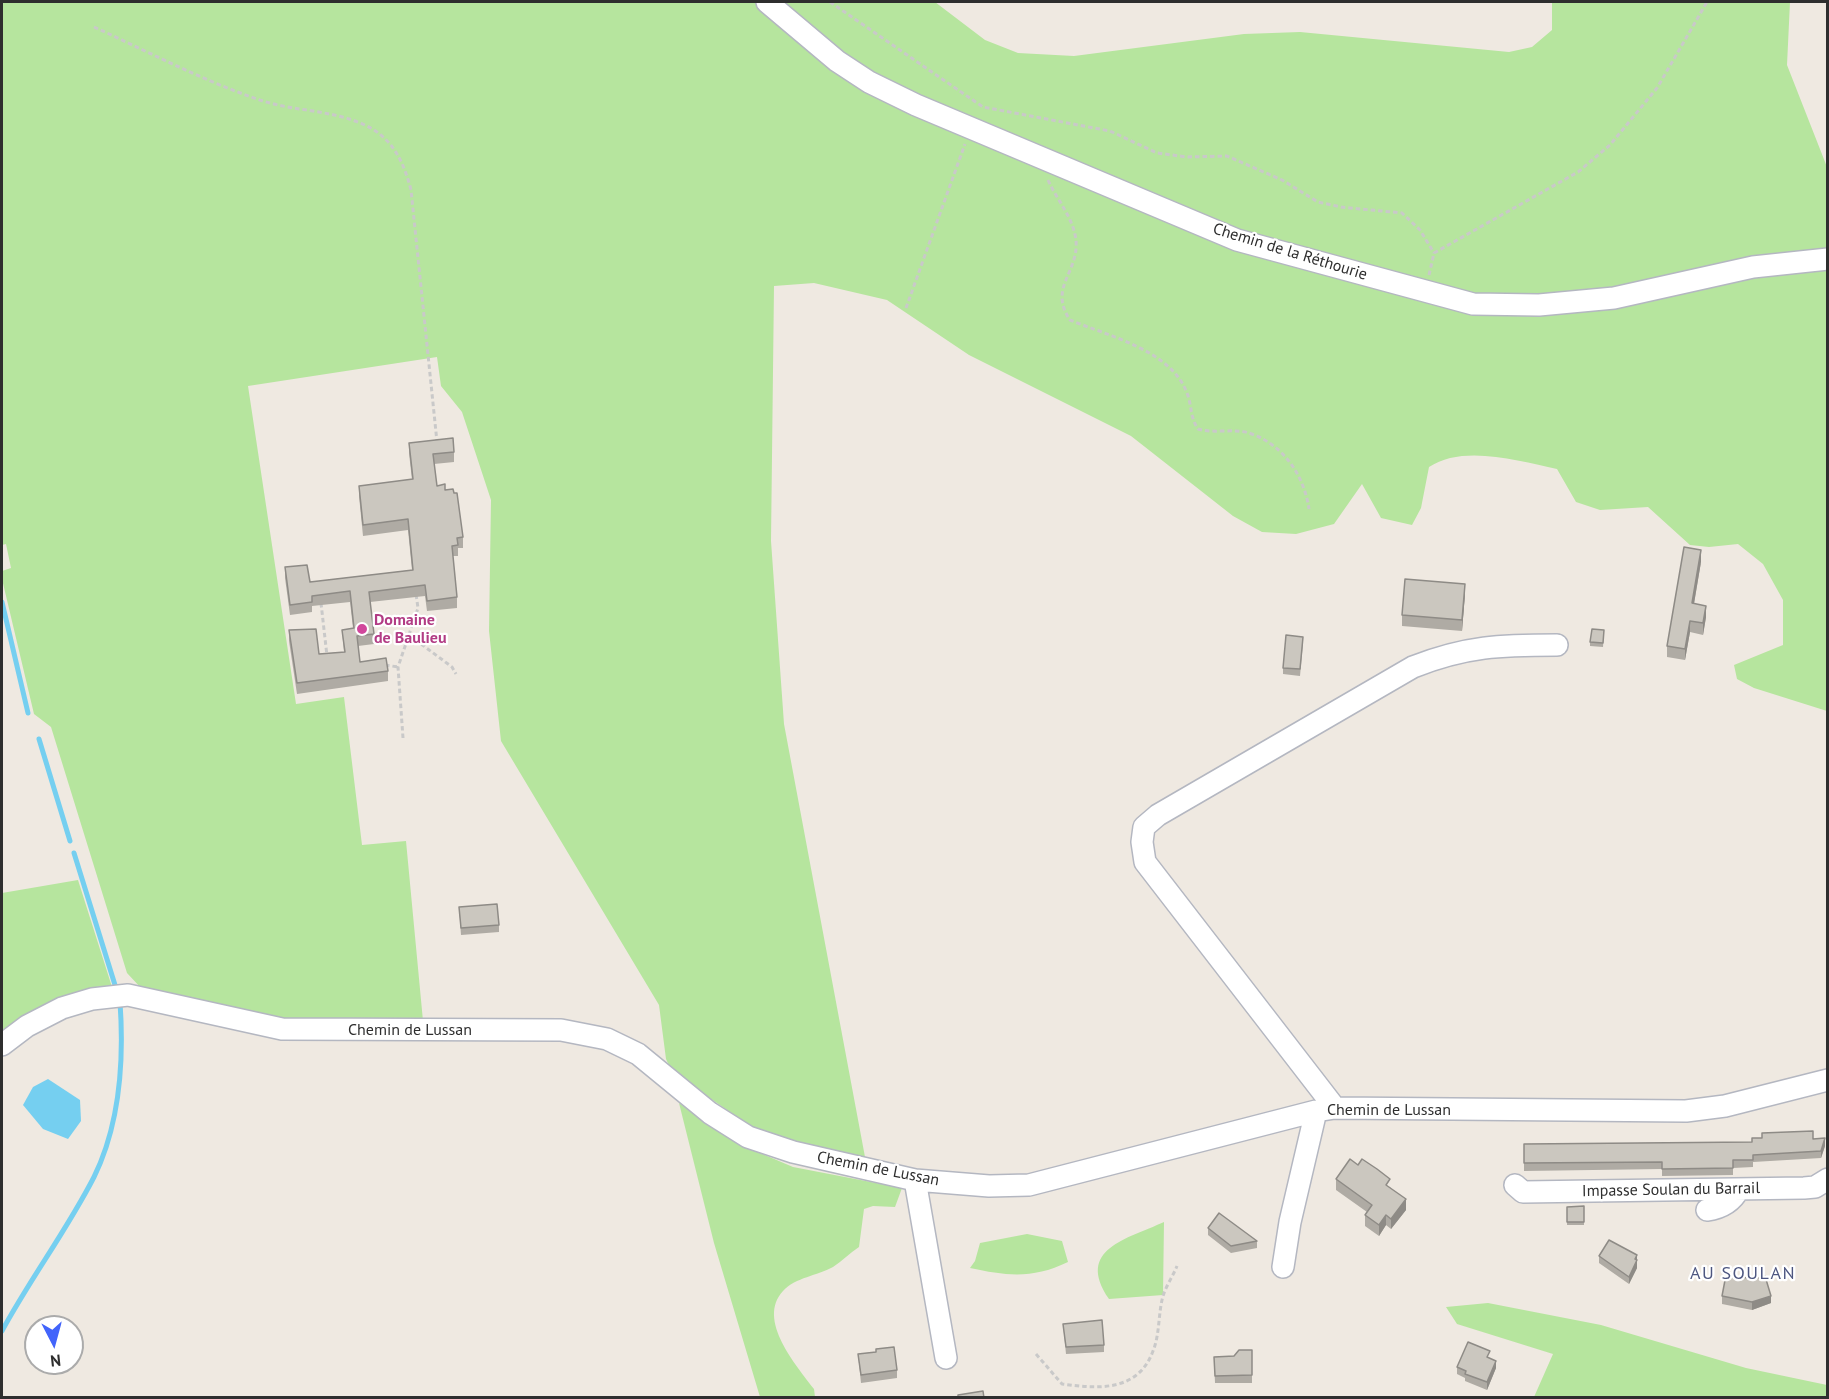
<!DOCTYPE html>
<html>
<head>
<meta charset="utf-8">
<style>
  body { margin:0 }
  #map { position:relative; width:1829px; height:1399px; overflow:hidden; background:#efe9e1; font-family:"PT Sans",sans-serif }
  canvas { display:block }
  .frame { position:absolute; inset:0; border:3px solid #2e2e2e; pointer-events:none }
  .north { position:absolute; left:24px; top:1315px; width:60px; height:60px; box-sizing:border-box; background:#fff; border:2px solid #ababab; border-radius:50%; rotate:174deg; font-size:16px; font-weight:700; line-height:24px; text-align:center; color:#2e2e2e }
  .north::after { content:''; display:block; margin:auto; width:21px; height:27px; background:#4264fb; clip-path:polygon(50% 0,100% 100%,50% 72%,0 100%) }
</style>
</head>
<body>
<div id="map">
<canvas width="1829" height="1399"></canvas>
<div class="frame"></div>
<div class="north">N</div>
</div>
<script>
const g = document.querySelector('canvas').getContext('2d');
g.lineJoin = 'round';
function fill(path, color) {
  g.fillStyle = color;
  g.fill(path, 'evenodd');
}
function strokePath(path, color, width, dash) {
  g.strokeStyle = color;
  g.lineWidth = width;
  g.lineCap = dash ? 'butt' : 'round';
  g.setLineDash(dash || []);
  g.stroke(path);
}
function write(font, color, halo, rows, align = 'center') {
  g.font = font + ' "PT Sans",sans-serif';
  g.lineWidth = 4.5;
  g.setLineDash([]);
  g.textBaseline = 'middle';
  g.strokeStyle = halo;
  g.fillStyle = color;
  for (const [text, x, y, turn = 0] of rows) {
    g.save();
    g.translate(x, y);
    g.rotate((+turn || 0) * Math.PI / 180);
    g.textAlign = isNaN(turn) ? turn : align;
    if (halo) g.strokeText(text, 0, 0);
    g.fillText(text, 0, 0);
    g.restore();
  }
}
fill(new Path2D(`
  M2 2H935L985 40 1018 53 1074 56 1244 34 1300 32 1509 52 1532 47 1552 30V2H1790L1787 65 1827 167V711L1754 688 1737 679 1734 665 1783 645V600L1763 564 1738 544 1709 547 1690 545 1648 507 1600 510 1576 502 1557 469C1520 461 1463 444 1429 467L1421 508 1412 525 1381 518 1362 484 1334 524 1296 534 1262 532 1233 516 1131 436 969 355 887 300 814 283 774 286 771 541 784 724 865 1157 799 1144 759 1132 672 1072 666 1059 659 1005 501 741 489 631 491 500 462 412 441 386 437 357 248 386 296 704 344 697 362 845 406 841 423 1021 281 1019 141 988 127 973 51 727 34 714 2 579V571L11 568 6 544 2 545Z
  M78 880 112 987 2 1037V893Z
  M679 1103 746 1147 793 1167 902 1188 895 1207 873 1206 864 1209 859 1247C850 1253 842 1261 833 1267 817 1276 796 1277 783 1291 756 1320 797 1366 814 1389L815 1397H760L714 1243Z
  M1164 1222 1163 1295 1109 1299C1075 1249 1127 1239 1164 1222Z
  M1027 1234 1062 1241 1068 1262C1033 1279 1007 1276 970 1268L975 1261 980 1243Z
  M1488 1303 1601 1325 1746 1368 1827 1385V1397H1534L1553 1354 1457 1324 1446 1307Z`), '#b6e59e');
fill(new Path2D(`
  M48 1079 80 1100 81 1121 68 1139 43 1129 23 1105 33 1087Z`), '#75cff0');
strokePath(new Path2D(`
  M2 602 28 713
  M39 739 70 841
  M74 853 115 985
  M2 1331C30 1279 67 1230 94 1177 120 1124 124 1059 120 1002`), '#75cff0', 5);
const minor = new Path2D(`
  M767 2 837 61 869 82 916 105 1237 240 1473 304 1539 305 1614 298 1753 267 1828 259
  M2 1045 27 1026 62 1008 92 999 128 995 282 1029 561 1030 607 1039 638 1054 710 1113 748 1137 793 1152 915 1180 989 1186 1029 1185 1316 1111 1335 1108 1686 1111 1725 1106 1828 1080
  M1335 1108 1145 862 1142 842 1144 827 1158 815 1413 667C1466 646 1501 645 1557 645
  M915 1180 946 1358
  M1515 1185 1523 1192 1804 1188 1815 1187 1828 1179
  M1707 1210C1722 1208 1732 1202 1739 1189
  M1283 1267 1290 1222 1316 1111`);
strokePath(minor, '#b4b7c1', 24);
strokePath(new Path2D(`
  M830 2 983 107 1110 131 1157 153 1187 157 1227 156 1282 180 1318 202 1341 207 1402 213 1420 230 1434 253
  M94 27C149 52 205 82 263 101 297 112 342 110 374 130 396 144 405 167 411 190L437 442
  M1048 180C1057 200 1073 217 1076 240 1079 273 1048 287 1070 320 1108 336 1171 350 1187 393 1192 406 1190 417 1198 429 1214 434 1233 428 1249 433 1283 444 1304 475 1309 509
  M1429 275 1434 253 1578 172 1610 145 1657 88 1707 2
  M906 308 965 144
  M321 603 327 656
  M409 635 452 667 456 674
  M385 665 398 667
  M403 738 398 667 418 608 416 594
  M1036 1354 1062 1384C1098 1389 1138 1392 1153 1351 1160 1334 1158 1314 1163 1296 1166 1286 1173 1276 1177 1266`), '#c9c9c9', 3, [4.5, 3]);
strokePath(minor, '#fff', 21);
fill(new Path2D(`
  M409 443 454 452V462L434 464 437 486 445 490 463 537V548H458V556H453L457 597V608L427 611 425 596 370 602 374 634V644L358 646 360 662 388 671V681L297 694 289 641V630L319 654 344 652 342 630 353 628 350 602 312 606V612L290 615 285 578V567L310 582 412 570 408 530 363 536 359 496V486L412 480 409 453Z
  M1701 562 1694 604 1706 617 1703 635 1690 632 1685 660 1667 657V646Z
  M1465 594 1462 631 1402 626V615Z
  M1604 630 1603 647 1590 646V642Z
  M1303 643 1300 676 1283 674V668Z
  M459 907 499 925V932L461 935Z
  M1813 1139 1825 1146 1821 1158 1753 1162V1167L1733 1168V1175L1662 1176V1169L1524 1171V1144L1752 1142Z
  M1336 1179 1390 1187 1406 1210 1391 1229 1386 1225 1379 1236 1365 1226V1215L1367 1212 1336 1190Z
  M1584 1206V1225H1567V1207Z
  M1208 1228 1257 1241V1248L1231 1253 1208 1235Z
  M1637 1255V1268L1629 1284 1599 1263V1256Z
  M1722 1296 1771 1303 1752 1310 1722 1304Z
  M1063 1324 1104 1345V1352L1066 1354Z
  M1252 1350V1383H1215L1214 1357 1234 1356Z
  M858 1354 897 1370V1378L861 1383Z
  M1490 1358 1496 1368 1487 1390 1465 1381V1378L1457 1374V1367Z`), '#afaba4');
fill(new Path2D(`
  M1701 550V562L1692 615V603Z
  M1465 584V594L1462 631V620Z
  M1706 606V617L1703 635V623Z
  M1690 621V632L1685 660V649Z
  M1825 1138V1146L1821 1158V1151Z
  M1406 1199V1210L1391 1229V1219Z
  M1386 1215V1225L1379 1236V1225Z
  M1637 1255V1268L1629 1284V1277Z
  M1771 1296V1303L1752 1310V1302Z
  M1496 1361V1368L1487 1390V1382Z`), '#8e8b86');
const building = new Path2D(`
  M453 438 454 452 433 454 437 486 445 484V490L453 489 454 493H457L463 537 457 538 458 545 452 546 457 597 427 601 425 585 369 592 374 634 357 636 360 662 386 658 388 671 297 683 289 630 316 629 319 654 345 652 342 630 354 628 350 591 312 596V602L290 605 285 567 307 565 310 582 413 570 408 519 363 525 359 486 413 479 409 443Z
  M1684 547 1701 550 1692 603 1706 606 1703 623 1690 621 1685 649 1667 646Z
  M1405 579 1465 584 1462 620 1402 615Z
  M1592 629 1604 630 1603 643 1590 642Z
  M1286 635 1303 637 1300 669 1283 668Z
  M497 904 499 925 461 928 459 907Z
  M1813 1131V1139L1825 1138 1821 1151 1753 1155V1160H1733V1168L1662 1169V1162L1524 1163V1144L1752 1142V1138H1762V1133Z
  M1350 1159 1358 1165 1362 1159 1377 1169 1390 1179 1386 1185 1406 1199 1391 1219 1386 1215 1379 1225 1365 1215 1372 1205 1336 1179Z
  M1584 1206V1222H1567V1207Z
  M1219 1213 1257 1241 1231 1246 1208 1228Z
  M1609 1240 1637 1255 1635 1259 1637 1260 1629 1277 1599 1256Z
  M1726 1275 1755 1279 1765 1276 1771 1296 1752 1302 1722 1296Z
  M1102 1320 1104 1345 1066 1347 1063 1324Z
  M1468 1342 1490 1351 1487 1357 1496 1361 1487 1382 1465 1374 1466 1371 1457 1367Z
  M894 1347 897 1370 861 1375 858 1354 876 1352V1349Z
  M1239 1350H1252V1375L1215 1376 1214 1357 1234 1356Z
  M983 1391 984 1398H958V1395Z`);
fill(building, '#cbc7bf');
strokePath(building, '#8e8b86', 1.5);
for (const [x, y, r, color] of [
  [362,629,6,"#d1479c"]
]) {
  const dot = new Path2D();
  dot.arc(x, y, r, 0, 2 * Math.PI);
  g.fillStyle = color;
  g.fill(dot);
  strokePath(dot, '#fff', 2);
}
write('16px', '#2e2e2e', '#fff', [
  ["Chemin de la Réthourie",1290,252,17],
  ["Chemin de Lussan",410,1030],
  ["Chemin de Lussan",1389,1110],
  ["Chemin de Lussan",878,1169,11],
  ["Impasse Soulan du Barrail",1671,1190,-1]
]);
write('bold 16px', '#b23c85', '#fff', [
  ["Domaine",374,620],
  ["de Baulieu",374,638]
], 'left');
g.letterSpacing = '1.5px';
write('18px', '#4d5680', '#fff', [
  ["AU SOULAN",1743,1274]
]);
g.letterSpacing = '0px';
</script>
</body>
</html>
